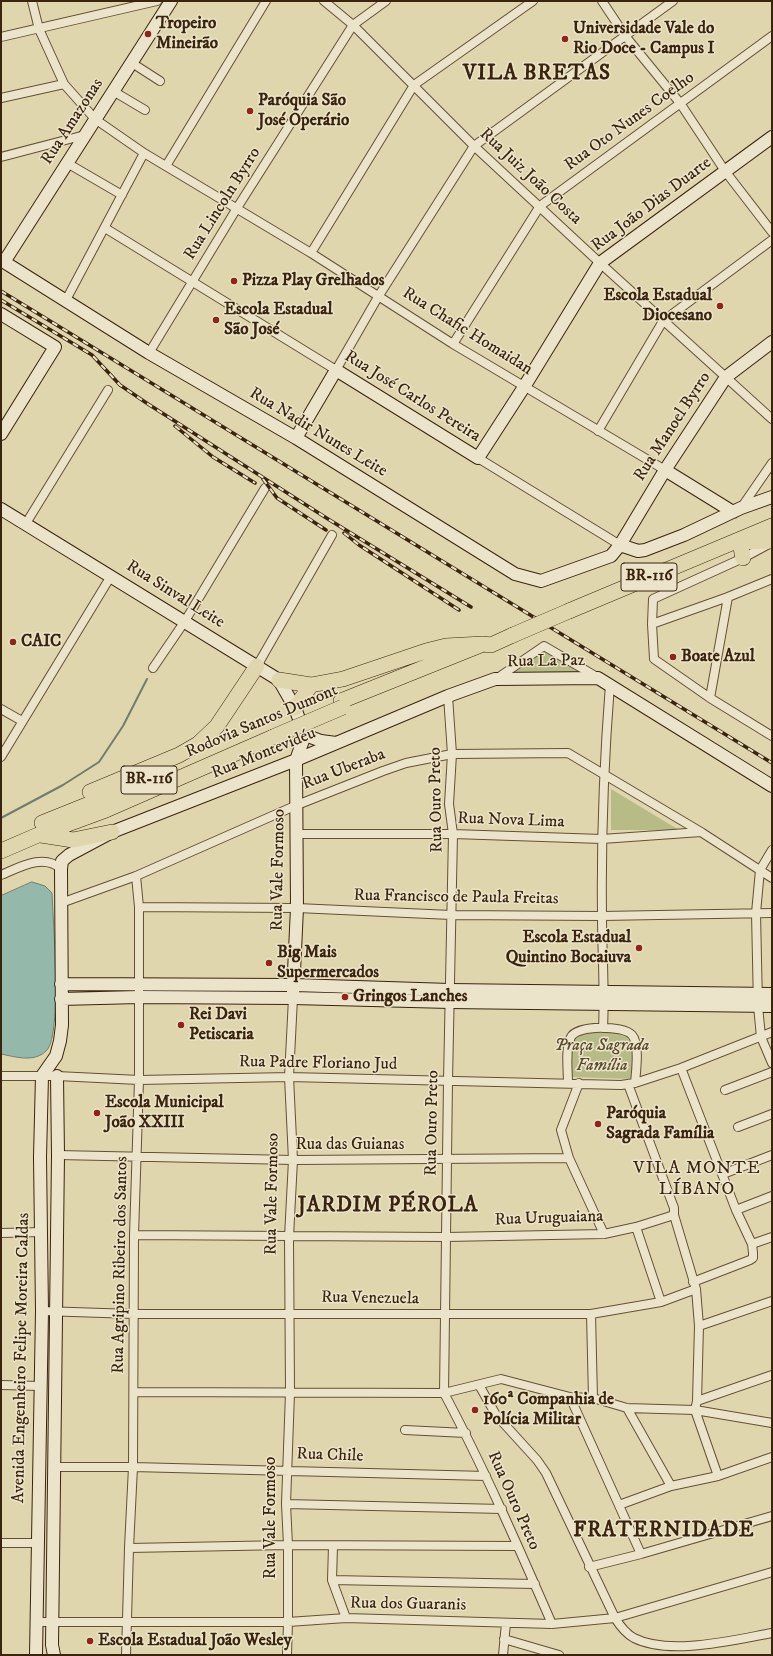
<!DOCTYPE html>
<html>
<head>
<meta charset="utf-8">
<style>
  body { margin:0 }
  #map { position:relative; width:773px; height:1656px; overflow:hidden; background:#e0d6ae; font-family:"IM FELL DW Pica",serif }
  canvas { display:block }
  .frame { position:absolute; inset:0; border:2px solid #3a240e; pointer-events:none }
</style>
</head>
<body>
<div id="map">
<canvas width="773" height="1656"></canvas>
<div class="frame"></div>
</div>
<script>
const g = document.querySelector('canvas').getContext('2d');
g.lineJoin = 'round';
function fill(path, color) {
  g.fillStyle = color;
  g.fill(path, 'evenodd');
}
function strokePath(path, color, width, dash) {
  g.strokeStyle = color;
  g.lineWidth = width;
  g.lineCap = dash ? 'butt' : 'round';
  g.setLineDash(dash || []);
  g.stroke(path);
}
function write(font, color, halo, rows, align = 'center') {
  g.font = font + ' "IM FELL DW Pica",serif';
  g.lineWidth = 3;
  g.setLineDash([]);
  g.textBaseline = 'middle';
  g.strokeStyle = halo;
  g.fillStyle = color;
  for (const [text, x, y, turn = 0] of rows) {
    g.save();
    g.translate(x, y);
    g.rotate((+turn || 0) * Math.PI / 180);
    g.textAlign = isNaN(turn) ? turn : align;
    if (halo) g.strokeText(text, 0, 0);
    g.fillText(text, 0, 0);
    g.restore();
  }
}
fill(new Path2D(`
  M543 649 589 675 503 677Z
  M611 789 679 830H611Z
  M581 1033C598 1033 621 1028 633 1043L632 1079 572 1077V1041Z`), '#b7bc87');
const water = new Path2D(`
  M32 882 45 886 52 893C53 920 62 1033 47 1050 35 1063 16 1057 1 1054V896Z`);
fill(water, '#94b9ab');
strokePath(water, '#707d6c', 1);
strokePath(new Path2D(`
  M1 818 63 785 99 762 123 726 147 679`), '#707d6c', 2);
const street = new Path2D(`
  M32 1 39 29 64 84 95 119 144 153 311 253 453 344 665 470
  M324 1 353 25 474 146 600 263 772 419
  M602 1 626 37 680 103 725 171 772 232
  M1 37 157 1
  M132 63 160 81
  M113 91 145 110
  M1 98 64 84
  M1 157 85 135
  M67 163 122 195
  M166 166 266 1
  M105 228 336 370 378 297 474 146 673 1
  M311 253 414 85 533 1
  M66 300 144 153
  M453 344 540 206 772 36
  M149 353 237 208 353 25 386 1
  M598 431 663 321 772 240
  M478 458 620 545
  M741 508 772 463
  M25 525 108 390
  M769 544 743 558 653 599 652 624 654 659 710 698 772 736
  M652 624 728 597 772 579
  M257 666 332 535
  M153 668 185 621 265 488
  M496 679 544 646 597 677
  M448 696 452 754 449 804 453 834 448 1081 444 1393C484 1468 518 1546 552 1624
  M710 698 728 597
  M1 709 22 721
  M1 757 111 576
  M296 834H453L602 839 701 832
  M772 850 760 870 756 913 758 1006 761 1037 772 1063
  M1 875C20 867 44 853 61 869
  M61 903 136 876 297 805 383 771 406 763 452 754 568 753 701 832 772 878
  M139 907 297 908 451 915 602 916 772 913
  M603 1028C605 990 602 953 602 915 601 838 604 761 610 684
  M681 1068 736 1210 752 1244 753 1253V1258L750 1260 693 1282
  M1 1076H57L139 1080 289 1077 621 1085 635 1083 681 1068 772 1032
  M568 1083C568 1071 565 1047 571 1037 577 1025 623 1025 632 1035 640 1044 636 1071 635 1083
  M579 1083 561 1130 569 1158 604 1234
  M628 1084 674 1208V1215L696 1289 699 1326 697 1401 695 1410 718 1476
  M725 1090 772 1072
  M738 1127 772 1114
  M58 1155 293 1160 569 1158
  M723 1174 772 1155
  M736 1210 772 1196
  M636 1227 661 1302
  M1 1233 42 1232
  M134 1235 446 1237 604 1234 636 1227 674 1215
  M752 1244 772 1237
  M42 1311 134 1314H591L661 1302 696 1289
  M591 1314 593 1398
  M699 1326 772 1301
  M1 1385 40 1386
  M479 1385 496 1415 537 1460 546 1473 615 1618C620 1626 625 1633 634 1638 669 1656 733 1640 772 1633
  M134 1392 444 1393 501 1379 570 1397 593 1398 627 1408 695 1410 772 1423
  M570 1397 641 1554
  M697 1401 772 1375
  M627 1408 671 1486
  M405 1430 466 1433
  M54 1467H133L486 1476
  M286 1504 502 1509
  M619 1505 671 1486 718 1476 772 1457
  M1 1543H37
  M333 1546 332 1580 346 1618
  M129 1548 288 1545 517 1546
  M589 1567 641 1554 772 1516
  M332 1580 535 1584
  M37 1622H288L346 1618 552 1624 615 1618 772 1572
  M504 1639 559 1655
  M126 1655 129 1548 133 1467 134 1235 139 1080V907L136 876
  M287 1655 288 1622V1545L286 1504 290 1393 289 1237 293 1160 289 1077 293 998
  M503 1655 506 1623`);
const secondary = new Path2D(`
  M1 260 149 353 296 438 515 574 541 581 611 556 620 545 665 470 726 377 772 342
  M4 262 171 1
  M1 314 55 347 1 434
  M296 438 336 370 478 458 524 387 600 263 772 137
  M665 470 733 512
  M1 509 279 680 295 708 305 735
  M620 545 638 551 645 550 684 535 741 508 772 497
  M305 735 321 741 336 743
  M61 984 294 985 450 990 772 994
  M293 993 297 908 296 760 305 735
  M61 999 139 997 293 998 450 1002 772 1006
  M36 1655 42 1311 40 1157 42 1076 56 1056 60 1041 62 1025 61 869 62 861 69 855 112 832 296 760 448 696 495 679 598 678 772 786
  M54 1655 52 1645 58 1155 57 1076`);
const highway = new Path2D(`
  M740 542 772 541
  M740 542 743 558
  M569 611 772 526
  M279 680 311 685 343 679 426 651 446 646 483 644
  M341 701 483 644 491 645 513 635
  M295 708 311 685
  M90 792 179 755 198 744 217 726 257 666
  M42 823 164 774
  M41 835 73 840 112 832
  M1 851 38 835 106 810 273 737`);
strokePath(street, '#645036', 10);
strokePath(secondary, '#3a240e', 14);
strokePath(highway, '#3a240e', 16);
strokePath(street, '#ebe4ca', 8);
strokePath(secondary, '#ebe4ca', 12);
strokePath(highway, '#e0d6ae', 15);
const rail = new Path2D(`
  M1 291 772 763
  M1 300 92 355 120 385 148 404 328 519 471 607
  M175 426 213 457 255 483
  M263 479 277 498 326 530
  M344 533 359 545 459 610`);
strokePath(rail, '#3a240e', 3.5);
strokePath(rail, '#ebe4ca', 2, [6]);
const highwayBridge = new Path2D(`
  M513 635 569 611
  M273 737 343 707`);
strokePath(highwayBridge, '#3a240e', 16, []);
strokePath(highwayBridge, '#e0d6ae', 15);
for (const [x, y, r, color] of [
  [148,34,4,"#8f2418"],
  [565,39,4,"#8f2418"],
  [250,111,4,"#8f2418"],
  [234,281,4,"#8f2418"],
  [720,306,4,"#8f2418"],
  [216,320,4,"#8f2418"],
  [13,642,4,"#8f2418"],
  [673,657,4,"#8f2418"],
  [639,948,4,"#8f2418"],
  [269,963,4,"#8f2418"],
  [345,997,4,"#8f2418"],
  [181,1025,4,"#8f2418"],
  [97,1113,4,"#8f2418"],
  [598,1124,4,"#8f2418"],
  [475,1410,4,"#8f2418"],
  [90,1641,4,"#8f2418"]
]) {
  const dot = new Path2D();
  dot.arc(x, y, r, 0, 2 * Math.PI);
  g.fillStyle = color;
  g.fill(dot);
  strokePath(dot, '#ebe4ca', 1.5);
}
for (const [x, y, w] of [
  [649,577,56],
  [149,780,56]
]) {
  const box = new Path2D();
  box.roundRect(x - w / 2, y - 14, w, 28, 3);
  g.fillStyle = '#ebe4ca';
  g.fill(box);
  strokePath(box, '#3a240e', 1);
}
write('bold 16px', '#3a240e', null, [
  ["BR-116",649,577],
  ["BR-116",149,780]
]);
write('bold 17px', '#3a240e', '#ebe4ca', [
  ["Tropeiro",156,24],
  ["Mineirão",156,44],
  ["Universidade Vale do",573,29],
  ["Rio Doce - Campus I",573,49],
  ["Paróquia São",258,101],
  ["José Operário",258,121],
  ["Pizza Play Grelhados",242,281],
  ["Escola Estadual",712,296,"right"],
  ["Diocesano",712,316,"right"],
  ["Escola Estadual",224,310],
  ["São José",224,330],
  ["CAIC",21,642],
  ["Boate Azul",681,657],
  ["Escola Estadual",631,938,"right"],
  ["Quintino Bocaiuva",631,958,"right"],
  ["Big Mais",277,953],
  ["Supermercados",277,973],
  ["Gringos Lanches",353,997],
  ["Rei Davi",189,1015],
  ["Petiscaria",189,1035],
  ["Escola Municipal",105,1103],
  ["João XXIII",105,1123],
  ["Paróquia",606,1114],
  ["Sagrada Família",606,1134],
  ["160ª Companhia de",483,1400],
  ["Polícia Militar",483,1420],
  ["Escola Estadual João Wesley",98,1641]
], 'left');
write('17px', '#3a240e', '#ebe4ca', [
  ["Rua Amazonas",73,122,-57],
  ["Rua Oto Nunes Coelho",630,122,-36],
  ["Rua Juiz João Costa",530,177,43],
  ["Rua Lincoln Byrro",223,204,-58],
  ["Rua João Dias Duarte",652,205,-37],
  ["Rua Chafic Homaidan",467,332,32],
  ["Rua José Carlos Pereira",412,397,32],
  ["Rua Manoel Byrro",673,427,-57],
  ["Rua Nadir Nunes Leite",318,433,31],
  ["Rua Sinval Leite",175,595,32],
  ["Rua La Paz",546,662,-1],
  ["Rodovia Santos Dumont",262,722,-23],
  ["Rua Montevidéu",264,754,-22],
  ["Rua Uberaba",344,770,-21],
  ["Rua Ouro Preto",437,800,-91],
  ["Rua Nova Lima",511,821,2],
  ["Rua Vale Formoso",279,870,-89],
  ["Rua Francisco de Paula Freitas",456,898,1],
  ["Rua Padre Floriano Jud",318,1064,1],
  ["Rua Ouro Preto",433,1123,-89],
  ["Rua das Guianas",350,1145],
  ["Rua Vale Formoso",273,1194,-89],
  ["Rua Uruguaiana",549,1219,-2],
  ["Rua Agripino Ribeiro dos Santos",121,1265,-89],
  ["Rua Venezuela",370,1299,1],
  ["Avenida Engenheiro Felipe Moreira Caldas",22,1358,-89],
  ["Rua Chile",330,1456,2],
  ["Rua Ouro Preto",513,1501,66],
  ["Rua Vale Formoso",271,1518,-90],
  ["Rua dos Guaranis",408,1605,1]
]);
write('italic 17px', '#594a2c', '#ebe4ca', [
  ["Praça Sagrada",602,1046],
  ["Família",602,1066]
]);
g.letterSpacing = '1px';
write('18px', '#3a240e', '#ebe4ca', [
  ["VILA MONTE",697,1169],
  ["LÍBANO",697,1190]
]);
g.letterSpacing = '0px';
g.letterSpacing = '1px';
write('bold 21px', '#3a240e', '#ebe4ca', [
  ["VILA BRETAS",537,75],
  ["JARDIM PÉROLA",388,1207],
  ["FRATERNIDADE",664,1532]
]);
g.letterSpacing = '0px';
</script>
</body>
</html>
